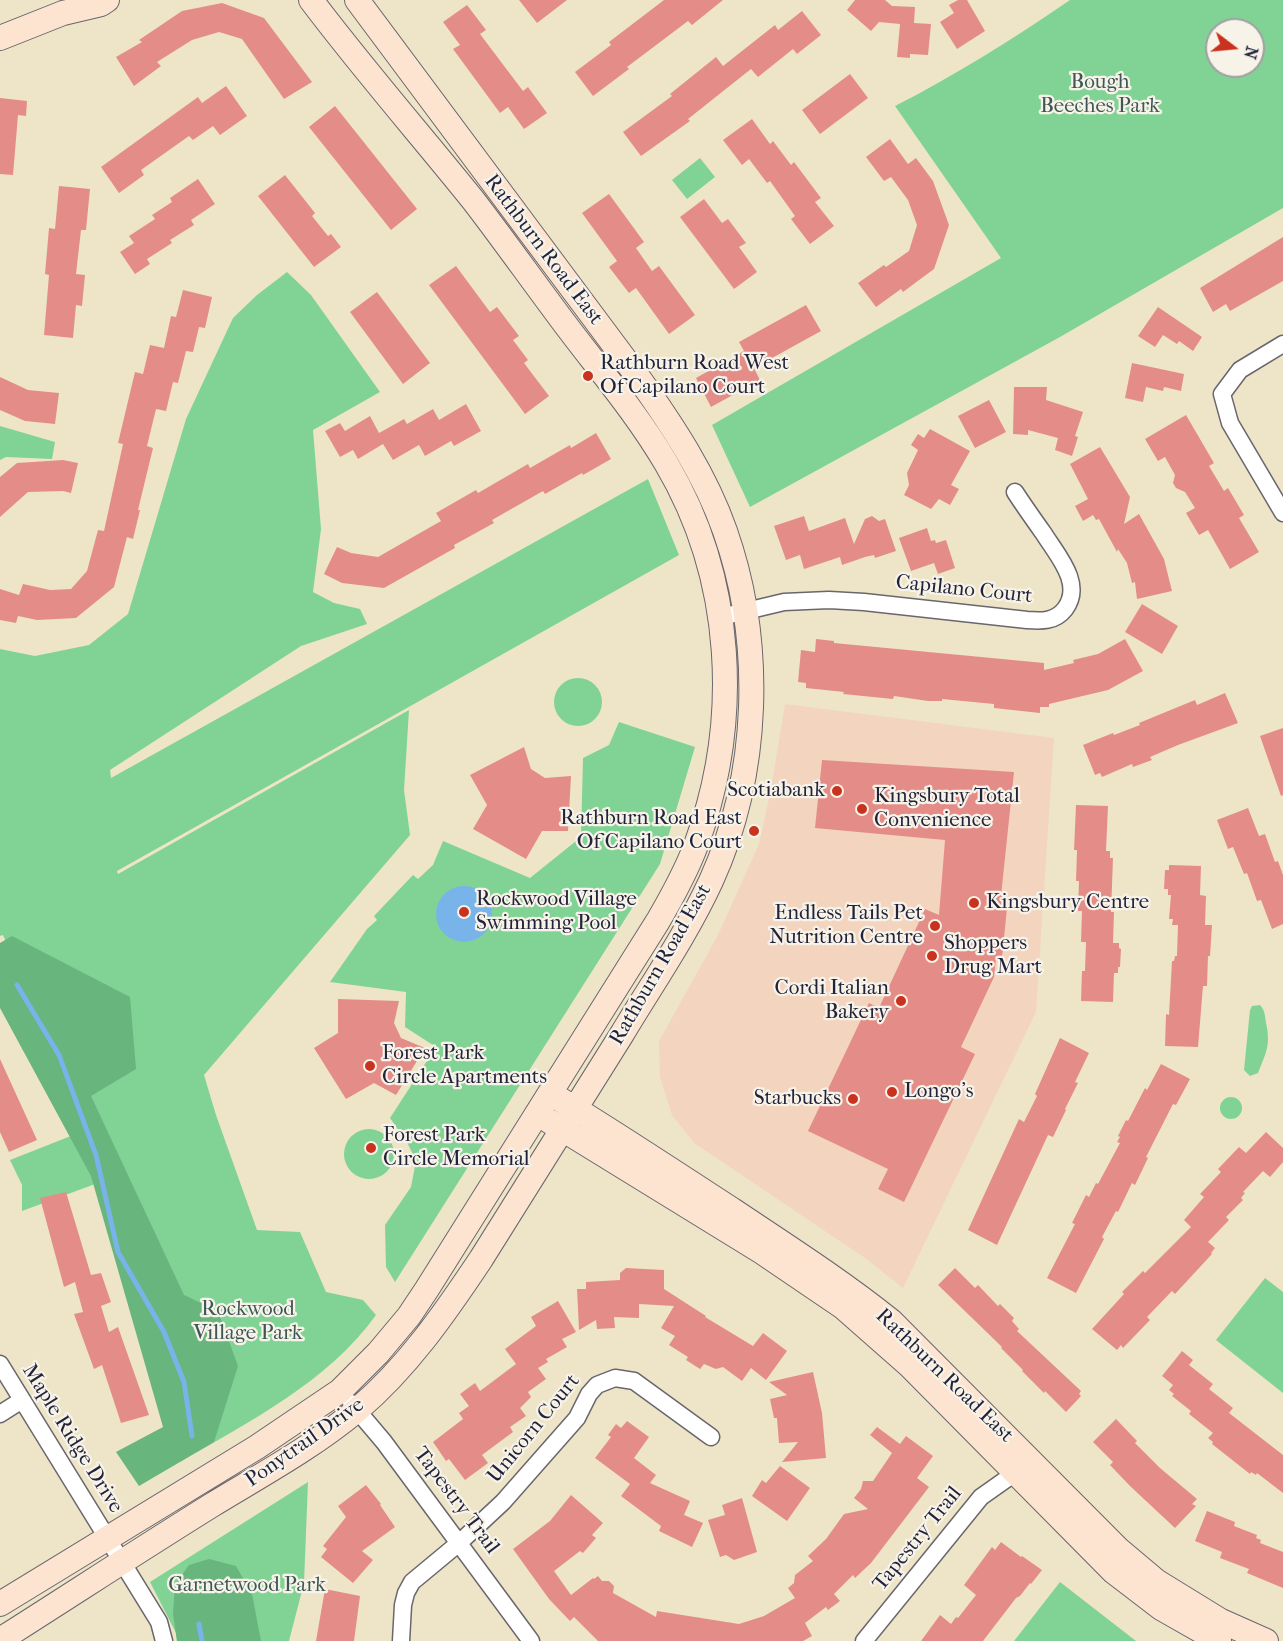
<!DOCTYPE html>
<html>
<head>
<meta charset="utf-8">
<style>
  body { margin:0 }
  #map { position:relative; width:1283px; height:1641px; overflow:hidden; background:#eee5c8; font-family:"IM FELL French Canon",serif }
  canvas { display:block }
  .north { position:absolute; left:1205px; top:18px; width:60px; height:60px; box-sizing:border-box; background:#f7f3e8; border:2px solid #a29fa3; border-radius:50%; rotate:106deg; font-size:16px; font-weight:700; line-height:24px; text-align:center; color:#22223b }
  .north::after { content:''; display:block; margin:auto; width:21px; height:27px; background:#c8321e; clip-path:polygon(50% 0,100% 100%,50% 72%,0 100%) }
</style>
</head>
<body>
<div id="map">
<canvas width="1283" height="1641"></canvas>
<div class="north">N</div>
</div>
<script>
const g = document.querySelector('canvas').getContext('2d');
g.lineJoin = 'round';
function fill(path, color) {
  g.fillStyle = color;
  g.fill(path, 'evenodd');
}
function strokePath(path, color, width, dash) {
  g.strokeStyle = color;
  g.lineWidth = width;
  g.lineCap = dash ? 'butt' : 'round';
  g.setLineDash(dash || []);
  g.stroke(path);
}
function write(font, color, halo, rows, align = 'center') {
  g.font = font + ' "IM FELL French Canon",serif';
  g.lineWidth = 4.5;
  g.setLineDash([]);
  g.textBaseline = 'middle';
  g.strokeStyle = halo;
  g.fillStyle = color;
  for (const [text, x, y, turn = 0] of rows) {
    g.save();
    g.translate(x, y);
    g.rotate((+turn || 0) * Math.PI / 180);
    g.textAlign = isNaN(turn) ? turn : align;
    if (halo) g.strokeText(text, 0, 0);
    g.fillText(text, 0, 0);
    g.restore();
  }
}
fill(new Path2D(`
  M785 704 1054 738 1036 1012 903 1288 865 1258 694 1143 672 1115 660 1077 659 1041 718 935 759 844 771 789Z`), '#f3d4bf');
fill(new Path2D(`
  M1070 0H1283V208L1060 337 750 507 712 425 1001 258 895 106C956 75 1013 39 1070 0ZM1217 30H1253V66H1217Z
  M700 158 715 177 687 199 672 180Z
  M287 272 311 295 380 392 313 430 321 529 313 592 334 603 360 609 367 624 301 646 110 770 111 778 648 479 679 555 117 871 118 874 409 710 404 790 410 835 204 1075 216 1115 257 1230 300 1232 326 1292 363 1300 376 1315C328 1382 250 1421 180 1462L192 1436 106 1180 22 1211V1185L10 1160 86 1130 3 935 0 936V649L35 656 89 645 128 614 186 419 233 318 257 295Z
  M0 426 55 442 52 459 6 457 0 460Z
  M554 702a24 24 0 1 1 48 0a24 24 0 1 1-48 0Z
  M619 722 695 747 660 864 395 1282 386 1267 385 1225 411 1187 416 1161 407 1142 390 1118 436 1047 405 1027 406 992 330 982 367 929 377 920 374 916 413 875 418 879 433 865 443 841 530 878 581 837 583 758 609 745Z
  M1260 1005C1265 1010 1265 1016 1266 1023 1271 1045 1266 1053 1258 1073L1250 1076 1244 1070 1250 1010 1252 1006Z
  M1220 1108a11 11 0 1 1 22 0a11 11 0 1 1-22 0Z
  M344 1154a25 25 0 1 1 50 0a25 25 0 1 1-50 0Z
  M1265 1278 1283 1292V1393L1216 1340Z
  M308 1482 304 1583 289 1641H177L176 1633 150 1582Z
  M1060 1582 1136 1641H1014Z`), '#80d394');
fill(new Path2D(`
  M12 936 130 997 136 1069 91 1096 184 1295 218 1311 238 1366 214 1442 139 1486 116 1452 163 1427 91 1176 0 1008V943Z
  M209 1559 236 1566 252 1594 261 1641H177L173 1614 175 1585 189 1565Z`), '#68b57e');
fill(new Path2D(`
  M436 914a28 28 0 1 1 56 0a28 28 0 1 1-56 0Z`), '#78b4ea');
strokePath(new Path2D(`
  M17 985 59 1055 96 1155 118 1252 164 1332 184 1382 192 1436
  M199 1624 202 1641`), '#78b4ea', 5);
fill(new Path2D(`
  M519 0H567L537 23Z
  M664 0H723L692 25 688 21 627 67 629 69 593 96 575 72 611 45 609 42Z
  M855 0H885L892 6 915 7 914 23 931 24 928 55 910 54V58L897 57 900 24 879 22 871 31 847 10Z
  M958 0H967L985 31 957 49 940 22 954 13 949 5Z
  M222 3 264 18 312 82 284 99 242 39 219 32 192 40 157 62 161 66 134 86 116 57 142 42 139 40 182 11Z
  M467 5 486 30 480 34 523 91 528 87 547 113 524 129 508 107 500 113 453 49 460 45 443 22Z
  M802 11 821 35 797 54 793 49 758 77 751 69 688 119 690 121 641 156 623 132 672 96 670 94 716 57 723 66 775 25 778 30Z
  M850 74 868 98 820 134 802 110Z
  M226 86 247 116 220 135 213 126 193 140 189 136 141 170 144 175 119 193 101 167 198 97 202 103Z
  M0 98 27 101 26 116 18 115 13 175 0 174Z
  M335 106 417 209 391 230 309 127Z
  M752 119 770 144 773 141 791 165 794 162 821 198 815 202 834 226 810 244 791 219 795 216 770 181 767 183 749 159 742 165 723 140Z
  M890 139 908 164 916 158 933 181 949 225 934 269 903 292 901 289 876 307 858 283 884 265 886 267 909 251 917 225 908 200 891 177 884 181 866 157Z
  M285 175 315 213 312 216 328 236 331 234 341 247 314 267 258 196Z
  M198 179 215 204 191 220 194 225 170 240 172 243 147 259 150 264 135 274 120 252 134 243 129 236 155 219 152 215 172 202 170 198Z
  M59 186 90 189 86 230H81L76 274 85 275 82 306 76 305 73 338 44 335 49 275 45 274 49 228 55 229Z
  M609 194 644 242 636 248 652 271 659 266 695 315 669 334 636 288 629 293 609 267 617 261 582 213Z
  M704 199 722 223 728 219 746 243 739 247 757 272 734 289 680 217Z
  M1283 237V281L1230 311 1226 304 1213 312 1200 288Z
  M456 266 490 312 497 307 519 336 513 340 528 360 524 363 549 396 525 414 429 285Z
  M183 290 212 297 205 328 199 327 193 352 186 351 178 383 173 382 166 411 156 409 147 446 153 448 138 510H140L133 539 127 537 114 587 76 618 37 620 18 616 16 623 0 620V589L19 595 23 584 50 590 71 589 87 571 98 530 104 531 123 444 118 443 135 372 143 374 150 345 164 348 171 316 176 317Z
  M377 292 430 363 403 384 350 312Z
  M806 305 821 331 754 368 760 380 711 407 696 378 744 351 739 342Z
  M1158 307 1202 337 1193 351 1179 341 1177 344 1163 335 1155 347 1138 336Z
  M1132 363 1184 374 1181 391 1164 387 1163 391 1146 387 1143 402 1125 398Z
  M0 377 28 390 59 393 55 424 25 421 0 410Z
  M1014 387H1047L1046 400 1083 412 1075 436 1078 437 1072 456 1055 450 1058 438 1028 430V435L1013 434Z
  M989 400 1006 432 975 448 958 416Z
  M466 404 481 431 454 446 451 441 425 456 419 445 393 460 383 444 358 459 353 450 340 457 325 431 340 423 345 431 370 416 379 433 404 419 407 424 433 409 439 420Z
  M1186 415 1214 463 1209 466 1224 491 1228 488 1244 515 1239 518 1259 552 1230 569 1208 530 1199 535 1186 513 1195 508 1185 492 1176 488 1173 483 1175 475 1165 457 1158 461 1145 439Z
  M930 429 970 451 951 485 959 489 950 505 939 499 931 509 904 495 909 485 907 473 918 450 911 445 918 434 924 438Z
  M596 433 611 459 583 475 582 473 545 494 543 491 492 520 494 523 454 545 455 548 384 588 342 583 324 574 337 547 351 553 378 557 441 521 436 513 476 490 478 493 528 464 530 468 570 445 571 448Z
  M1100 447 1130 497 1124 524 1139 514 1164 559 1172 591 1137 599 1135 582 1132 583 1127 563 1118 549 1117 552 1099 519 1096 520 1093 515 1083 521 1075 506 1088 499 1070 464Z
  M63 460 78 463 71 493 63 491 28 492 0 517V477L17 463Z
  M804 516 809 531 845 518 854 544 865 519 872 516 879 521 885 519 896 551 875 558 874 555 865 557 842 565 840 557 804 569 800 555 786 560 774 526Z
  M927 528 931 541 935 540 936 543 946 540 955 568 938 574 934 563 911 571 899 538Z
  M1142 604 1178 626 1162 654 1125 632Z
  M816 639 834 641V643L1044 663V670L1074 663 1073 660 1098 654 1125 639 1143 671 1108 690 1049 704V707H1040V713L994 708V704L942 699V701H928L894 696 893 699 843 694 844 692 806 688V683L798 682 801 650 815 652Z
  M1225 693 1238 723 1178 745 1150 757 1152 760 1133 767 1132 764 1102 777 1100 773 1095 775 1083 745 1113 733 1114 735 1140 725 1139 723 1195 700 1197 705Z
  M1283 728V795L1281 796 1260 736Z
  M524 747 531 769 545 778 571 776 568 831H542L526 859 473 829 487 805 470 775Z
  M822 760 1014 772 1001 896 1008 898 1002 958H996L994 977 961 1047 975 1054 904 1202 878 1189 888 1169 808 1131 869 1003 879 1008 925 909 939 915 945 840 815 828Z
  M1076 805 1108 806 1106 851H1110V858H1113L1111 912H1114L1113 943H1119V948L1121 949 1120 967H1118V973H1114L1113 1002 1081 1001 1082 971H1085L1086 942H1081L1082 911H1078L1079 881H1076L1077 850H1074Z
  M1248 808 1259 836 1265 834 1275 862 1278 861 1283 875V924L1272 929 1261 900 1257 901 1247 873 1244 874 1233 847 1228 849 1217 820Z
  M1169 865 1201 866 1200 895 1206 896 1205 925H1212L1210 956H1208L1207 986H1203L1198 1047 1165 1046 1166 1014 1169 1015 1172 961H1174L1175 956H1177L1178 925H1172L1173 919H1169L1171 895H1168V889H1164L1165 870H1169Z
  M338 999 399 1001 394 1023 401 1038 425 1048 396 1095 374 1083 346 1099 314 1048 338 1033Z
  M1060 1038 1089 1053 1075 1082 1078 1083 1065 1109 1066 1110 1053 1137 1048 1135 997 1245 968 1230 1019 1119 1024 1122 1037 1096 1035 1094Z
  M0 1059 37 1140 9 1152 0 1132Z
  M1161 1064 1190 1079 1176 1105 1173 1104 1146 1157 1148 1158 1135 1185 1132 1183 1118 1212 1116 1211 1102 1237 1104 1239 1076 1293 1047 1278 1075 1224 1072 1223 1086 1195 1089 1197 1096 1183 1098 1184 1120 1143 1117 1142 1120 1137 1118 1136 1126 1120 1128 1121 1145 1088 1147 1090Z
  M1266 1132 1283 1148V1162L1270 1177 1263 1171 1243 1192 1245 1193 1241 1198 1243 1200 1226 1217 1229 1220 1208 1242 1215 1248 1211 1253 1212 1254 1175 1294 1172 1291 1147 1317 1150 1320 1123 1348 1121 1345 1117 1350 1092 1329 1124 1294 1122 1292 1143 1271 1145 1273 1191 1227 1184 1220 1204 1197 1200 1194 1221 1172 1218 1169 1239 1147 1246 1153Z
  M66 1192 91 1275 101 1273 111 1302 101 1306 109 1332 118 1327 149 1415 121 1423 102 1365 94 1369 74 1314 83 1312 75 1282 64 1287 40 1198Z
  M626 1268 664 1270V1289L706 1316 705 1317 753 1346 763 1333 787 1351 766 1380 751 1368 742 1381 723 1367 716 1369 704 1364 700 1369 686 1360 688 1357 669 1345 675 1336 661 1328 674 1306 639 1304V1318L614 1317 615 1328 597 1329 596 1320 579 1330 577 1289H586V1282L620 1280V1273Z
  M955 1268 975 1288 978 1285 998 1306 1000 1304 1014 1318 1012 1321 1019 1329 1017 1331 1081 1391 1079 1394 1081 1396 1066 1412 1045 1391 1044 1393 1022 1371 1023 1370 1001 1348 1002 1347 938 1285Z
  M558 1301 576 1332 562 1339 567 1347 546 1359 548 1362 538 1368 546 1379 528 1392 531 1397 520 1408 526 1416 510 1427 513 1432 482 1455 488 1463 465 1480 449 1459 446 1461 433 1442 463 1419 459 1413 469 1406 460 1394 475 1383 480 1391 516 1364 505 1349 536 1326 531 1317Z
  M1182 1351 1193 1360 1189 1365 1213 1384 1209 1389 1233 1408 1229 1413 1283 1455V1493L1257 1473 1256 1475 1251 1472 1250 1474 1212 1444 1213 1442 1208 1438 1213 1433 1189 1414 1191 1411 1172 1396 1174 1394 1169 1390 1173 1385 1162 1376Z
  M813 1372 822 1413 826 1458 782 1462 798 1442 779 1443 777 1418H774L770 1399 787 1395 769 1382Z
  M1116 1419 1137 1441 1135 1443 1160 1468 1197 1499 1192 1504 1196 1506 1175 1528 1130 1486 1110 1465 1113 1462 1093 1442Z
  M627 1421 649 1437 634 1458 656 1475 650 1483 690 1501 684 1515 703 1523 692 1547 659 1531 661 1526 621 1496 630 1484 595 1458 611 1437 608 1435 616 1424 621 1428Z
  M877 1427 900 1444 906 1436 933 1456 917 1478 929 1487 871 1563 855 1578 853 1575 834 1594 840 1601 828 1610 826 1607 805 1623 812 1636 803 1641H598L574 1617 570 1621 549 1599 513 1549 550 1521 571 1495 603 1523 592 1535 596 1538 583 1553 580 1551 554 1571 571 1595 593 1578 594 1579 598 1576 602 1581H609L614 1586 613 1593 656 1617 657 1611 739 1624 764 1616 795 1598 788 1588 794 1583 795 1575 813 1561 808 1556 826 1539 844 1514 868 1509 854 1498 861 1489 863 1481H873L892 1453 870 1435Z
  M780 1466 810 1488 787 1521 752 1496 762 1480 766 1483Z
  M366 1485 381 1504 380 1505 395 1527 362 1551 373 1560 353 1583 321 1557 327 1549 323 1546 346 1517 338 1506Z
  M742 1498 757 1552 734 1560 726 1555 720 1557 708 1520 725 1515 722 1505Z
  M1207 1511 1235 1522 1234 1526 1257 1535 1256 1538 1261 1540 1260 1543 1283 1552V1588L1247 1573 1249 1569 1220 1558 1222 1552 1195 1541Z
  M1001 1542 1021 1557 1022 1556 1042 1570 1031 1584 1030 1583 1020 1596 1016 1598 983 1641H921L940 1615 951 1624 956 1617 958 1618 976 1595 964 1585 992 1547 995 1550Z
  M325 1589 360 1596 354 1641H316Z`), '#e48d88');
const street = new Path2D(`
  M1283 344 1240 370 1222 394 1230 423 1283 513
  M721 617 784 602 829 600 864 602 1027 620C1041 621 1055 622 1065 609 1084 584 1057 555 1044 534 1034 520 1024 506 1015 492
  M0 1364 159 1622 164 1641
  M351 1403 384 1442 531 1641
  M0 1414 22 1400
  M401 1641 403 1605 406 1593 412 1582 459 1543 503 1502 577 1418 589 1394 597 1385 615 1378 634 1381 711 1437
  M864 1641 981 1497 1015 1473`);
const secondary = new Path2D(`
  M0 38 63 13 101 4 107 0
  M561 1100C620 1136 677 1174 734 1211 788 1247 841 1281 891 1321L1118 1549 1156 1581 1221 1621 1266 1641
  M549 1121 762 1252 843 1307 910 1366 1114 1572 1161 1608 1219 1641
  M0 1604 257 1447 340 1391 378 1353 409 1316 427 1289 658 921C672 897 686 872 696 845 742 720 734 578 666 463 636 412 597 367 562 320 532 280 503 239 473 200 419 133 363 69 311 0
  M0 1640C71 1595 141 1549 212 1505 261 1475 313 1447 357 1410 407 1368 445 1313 481 1259 528 1184 575 1109 622 1034 652 984 686 935 711 881 760 774 764 642 725 531 705 474 672 425 638 377L357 0`);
strokePath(street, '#69666c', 19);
strokePath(secondary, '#69666c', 26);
strokePath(street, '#fff', 16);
strokePath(secondary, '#fde4d1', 24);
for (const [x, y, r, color] of [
  [588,376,6,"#c8321e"],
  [837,791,6,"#c8321e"],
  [862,809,6,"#c8321e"],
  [754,831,6,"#c8321e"],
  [974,903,6,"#c8321e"],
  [464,912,6,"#c8321e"],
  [935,926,6,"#c8321e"],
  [932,956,6,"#c8321e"],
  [901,1001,6,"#c8321e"],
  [370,1066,6,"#c8321e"],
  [892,1092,6,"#c8321e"],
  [853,1099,6,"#c8321e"],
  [371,1148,6,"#c8321e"]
]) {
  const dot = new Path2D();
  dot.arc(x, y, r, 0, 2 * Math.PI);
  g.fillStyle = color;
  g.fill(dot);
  strokePath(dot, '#f7f3e8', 2);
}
write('21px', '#3e5756', '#f7f3e8', [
  ["Bough",1100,83],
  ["Beeches Park",1100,107],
  ["Rockwood",248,1310],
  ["Village Park",248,1334],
  ["Garnetwood Park",247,1586]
]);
write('21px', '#22223b', '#f7f3e8', [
  ["Rathburn Road East",543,250,53],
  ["Capilano Court",964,590,6],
  ["Rathburn Road East",661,965,-60],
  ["Rathburn Road East",944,1376,44],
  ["Unicorn Court",534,1429,-51],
  ["Maple Ridge Drive",72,1439,58],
  ["Ponytrail Drive",305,1443,-35],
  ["Tapestry Trail",456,1501,53],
  ["Tapestry Trail",918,1539,-51]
]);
write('21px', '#22223b', '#f7f3e8', [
  ["Rathburn Road West",600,364],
  ["Of Capilano Court",600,388],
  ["Scotiabank",825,791,"right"],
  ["Kingsbury Total",874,797],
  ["Convenience",874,821],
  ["Rathburn Road East",742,819,"right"],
  ["Of Capilano Court",742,843,"right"],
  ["Rockwood Village",476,900],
  ["Swimming Pool",476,924],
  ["Kingsbury Centre",986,903],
  ["Endless Tails Pet",923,914,"right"],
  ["Nutrition Centre",923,938,"right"],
  ["Shoppers",944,944],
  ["Drug Mart",944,968],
  ["Cordi Italian",889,989,"right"],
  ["Bakery",889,1013,"right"],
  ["Forest Park",382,1054],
  ["Circle Apartments",382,1078],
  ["Longo's",904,1092],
  ["Starbucks",841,1099,"right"],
  ["Forest Park",383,1136],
  ["Circle Memorial",383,1160]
], 'left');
</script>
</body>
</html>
